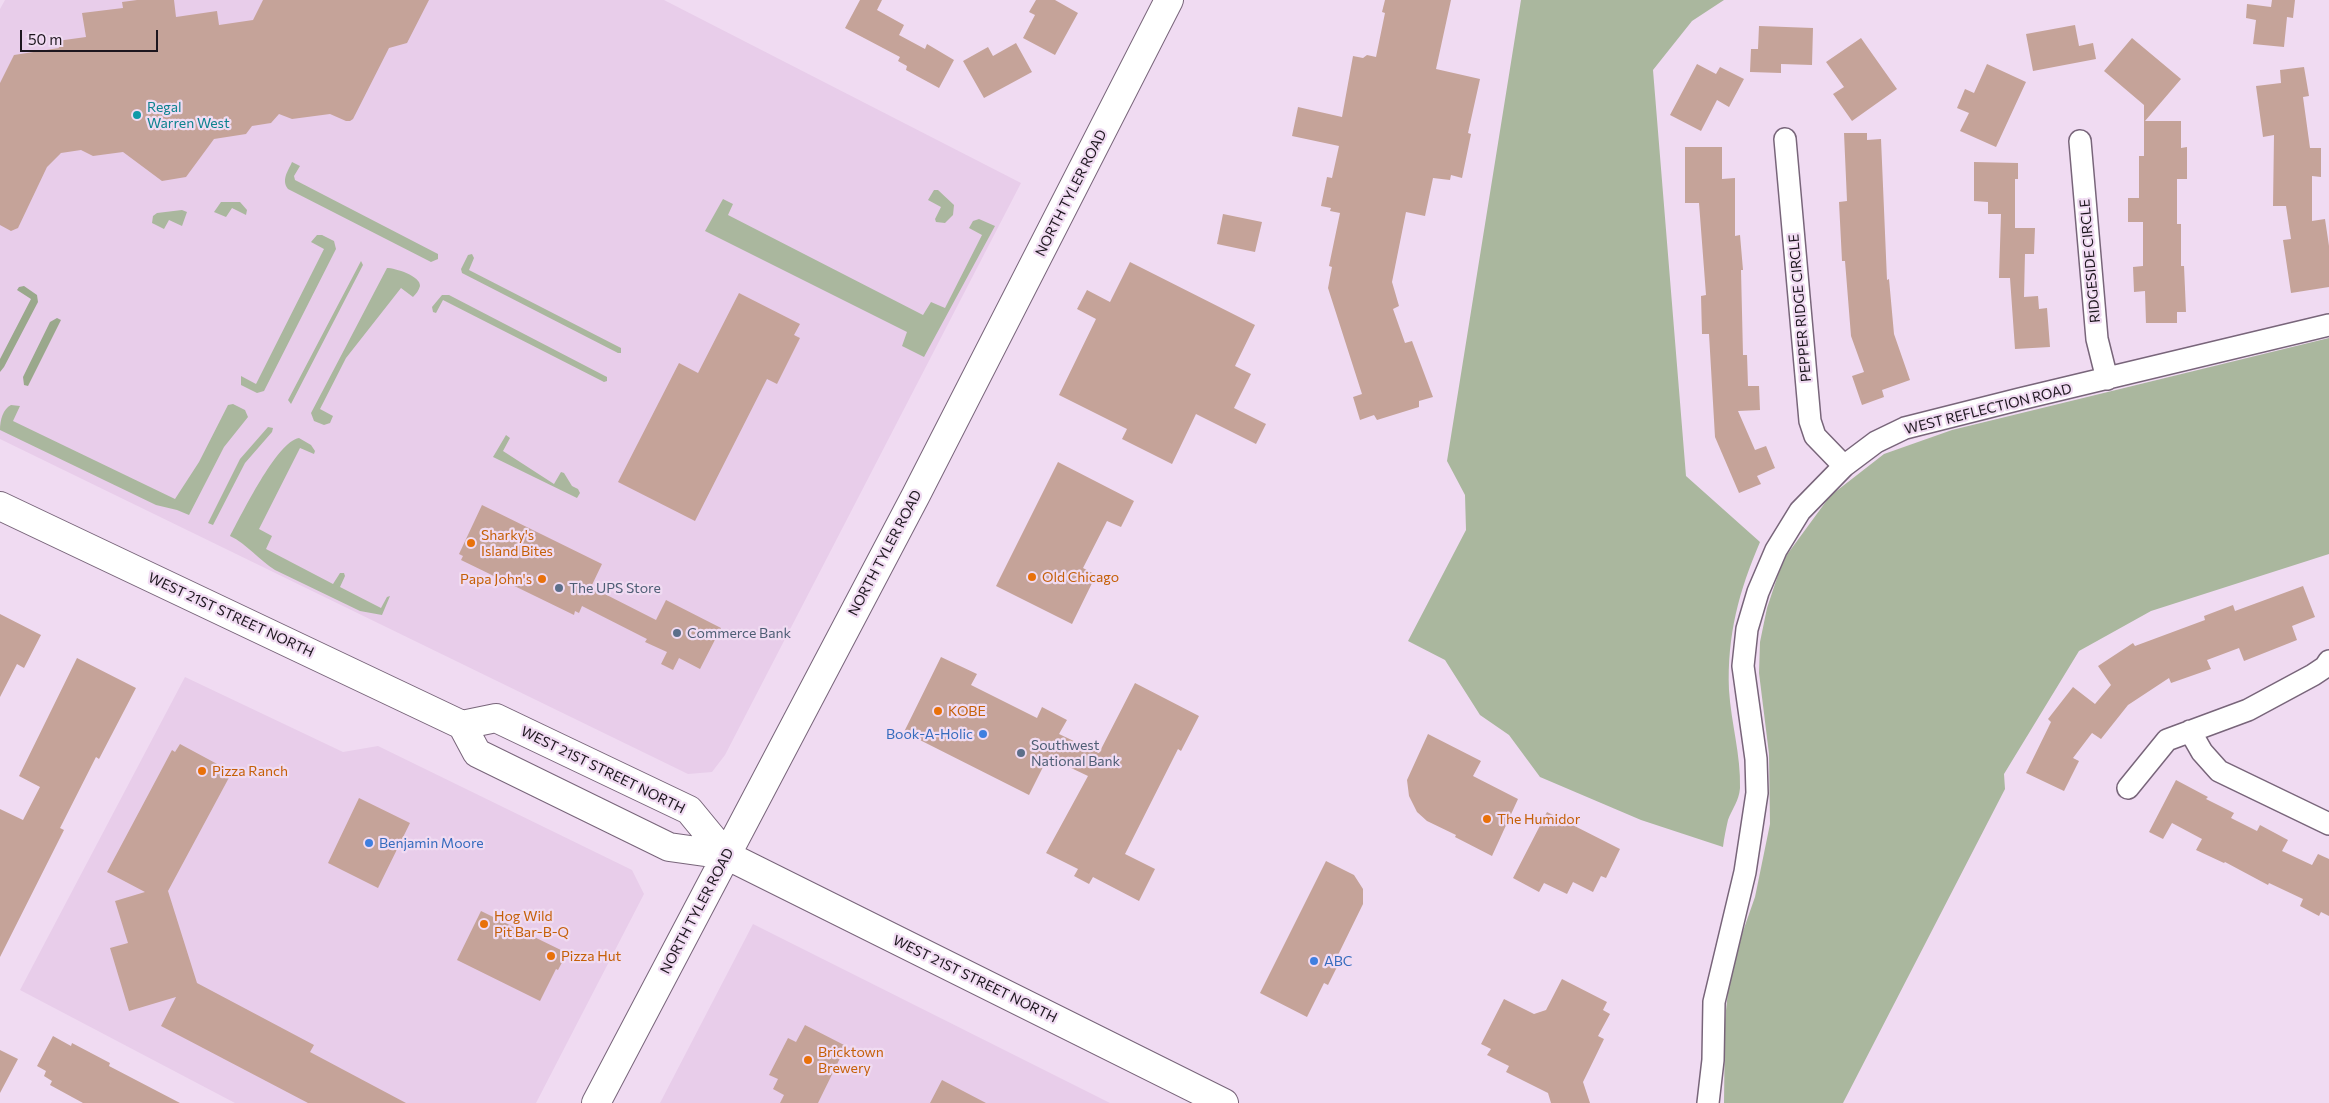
<!DOCTYPE html>
<html>
<head>
<meta charset="utf-8">
<style>
  body { margin:0 }
  #map { position:relative; width:2329px; height:1103px; overflow:hidden; background:#f0dbf2; font-family:Commissioner,sans-serif }
  canvas { display:block }
  .scale { position:absolute; left:20px; top:30px; width:138px; height:22px; box-sizing:border-box; border:2px solid #1d161e; border-top:0; padding-left:6px; font-size:15px; line-height:18px; white-space:nowrap; color:#1d161e; -webkit-text-stroke:4px #f0dbf2; paint-order:stroke }
</style>
</head>
<body>
<div id="map">
<canvas width="2329" height="1103"></canvas>
<div class="scale">50 m</div>
</div>
<script>
const g = document.querySelector('canvas').getContext('2d');
g.lineJoin = 'round';
function fill(path, color) {
  g.fillStyle = color;
  g.fill(path, 'evenodd');
}
function strokePath(path, color, width, dash) {
  g.strokeStyle = color;
  g.lineWidth = width;
  g.lineCap = dash ? 'butt' : 'round';
  g.setLineDash(dash || []);
  g.stroke(path);
}
function write(font, color, halo, rows, align = 'center') {
  g.font = font + ' Commissioner,sans-serif';
  g.lineWidth = 4.5;
  g.setLineDash([]);
  g.textBaseline = 'middle';
  g.strokeStyle = halo;
  g.fillStyle = color;
  for (const [text, x, y, turn = 0] of rows) {
    g.save();
    g.translate(x, y);
    g.rotate((+turn || 0) * Math.PI / 180);
    g.textAlign = isNaN(turn) ? turn : align;
    if (halo) g.strokeText(text, 0, 0);
    g.fillText(text, 0, 0);
    g.restore();
  }
}
fill(new Path2D(`
  M5 0H664L1021 183 725 755 712 772 688 774 0 439V9Z
  M185 677 343 752 378 746 632 870 644 894 536 1103H235L20 990Z
  M753 924 1110 1103H660Z`), '#e8cdea');
fill(new Path2D(`
  M1521 0H1724L1692 21 1653 70 1686 476 1760 542C1739 591 1727 635 1729 690 1731 723 1741 755 1740 788 1739 801 1732 809 1728 820 1726 829 1724 838 1723 847L1641 820 1540 777 1509 735 1480 715 1445 660 1408 641 1466 530 1465 495 1447 461Z
  M292 162 300 166 294 176 295 180 438 254V259L431 262 288 189C281 180 288 171 292 162Z
  M934 190H938L954 205 953 215 945 223 936 222 935 219 941 207 928 200Z
  M723 199 733 204 728 215 923 315 931 302 945 308 982 235 969 228 973 221 979 219 995 226 924 357 902 346 907 332 705 231Z
  M221 202H240L247 210 246 215 232 208 226 217 214 212Z
  M182 210 187 212 182 226 169 220 164 229 152 223 153 216 157 213Z
  M317 235H322L334 241 336 249 264 391 257 393 241 385V376L256 384 324 249 311 242Z
  M472 254 474 258 469 270 621 348V353H618L462 273 461 269 468 255Z
  M361 261 363 265 291 404 288 400Z
  M387 268C395 268 421 276 420 286 419 290 416 294 413 297L401 288 346 358 320 409 333 416 330 423 324 425 314 421 311 413Z
  M442 295H449L607 377V381L604 382 443 300 436 313 433 312 432 307Z
  M2329 338V554L2151 611 2079 651 2004 774 2005 789 1843 1103H1724L1725 1020 1728 991 1742 934 1755 897 1770 824 1769 754 1759 673 1760 642 1767 608 1778 575 1786 556 1830 496 1884 454 1952 430Z
  M11 405 20 406 13 421 175 499 199 462 228 405 233 404 245 410 248 417 224 447 189 515 177 510 156 505 0 430C0 420 3 409 11 405Z
  M268 427 273 428 272 432 245 463 213 525 208 523 240 459Z
  M506 435 510 438 503 451 554 484 561 472 564 473 572 486 578 489 580 493 577 498 493 457Z
  M299 438 311 445 315 451 314 454 300 448 259 529 272 536 266 549 333 584 340 573H344L345 576 340 587 381 608 387 597 390 596 382 615 360 611 275 570C259 560 247 544 230 536 241 516 277 441 299 438Z`), '#aab79e');
fill(new Path2D(`
  M24 286 37 295 38 302 4 367 0 372V359L31 299 17 290 19 287Z
  M57 318 61 320 28 386 24 385 23 377 50 322Z`), '#9aa88c');
fill(new Path2D(`
  M137 0H174L176 17 217 11 219 25 253 20 263 0H429L407 43 389 48 353 119 350 121H346L330 114 292 119 279 114 271 123 252 126 246 134 214 139 186 177 162 181 123 152 93 156 81 150 61 153 47 167 18 228 11 231 0 225V83L14 55 59 48 57 41 86 37 82 13 123 8 122 2Z
  M860 0H882L877 10 904 25 899 35 925 49 927 44 954 60 939 88 906 70 907 66 898 61 900 57 845 28Z
  M1036 0H1055L1078 13 1055 55 1023 38 1035 15 1029 12Z
  M1385 0H1451L1436 69 1480 79 1468 133 1471 134 1462 178 1451 175 1450 180 1433 178 1425 216 1406 212 1392 282 1399 306 1393 309 1405 343 1412 341 1433 397 1419 401V407L1377 420 1374 415 1360 420 1353 397 1362 394 1328 288 1332 267 1329 266 1340 213 1330 211 1331 208 1321 206 1327 177 1332 178 1339 146 1292 136 1298 107 1342 117 1353 56 1363 58 1367 55 1376 57 1385 13 1382 12Z
  M2272 0H2295L2293 18 2287 17 2284 47 2253 44 2256 20 2246 18 2247 4 2271 7Z
  M2075 25 2079 46 2093 43 2096 59 2033 71 2026 34Z
  M1759 26 1813 28 1812 65 1781 64V73L1750 72 1751 49H1758Z
  M1861 38 1897 89 1852 121 1833 94 1844 87 1826 62Z
  M2132 38 2181 79 2145 121H2181V148L2187 147V179H2177V224H2181V266H2184L2186 312H2177V323H2146L2145 291 2134 292 2133 267 2143 266V222H2128V198H2139V156H2144V105L2104 71Z
  M1016 43 1032 72 984 98 963 61 988 47 993 56Z
  M1697 64 1716 74 1720 67 1744 79 1729 107 1717 100 1701 131 1670 115Z
  M1987 64 2026 82 1996 147 1960 131 1969 113 1957 108 1965 89 1974 93Z
  M2304 67 2309 96 2303 97 2310 148H2321V177L2312 176V221L2325 219 2329 246V287L2291 293 2283 240 2291 239 2286 206H2273L2274 135 2263 137 2256 86 2281 83 2280 70Z
  M1844 133H1867V140L1881 139 1887 280 1889 279 1894 334 1910 380 1882 390 1884 397 1862 405 1852 376 1864 372 1851 336 1845 261H1842L1839 202 1847 201Z
  M1685 147H1722V179L1735 178V236L1740 235 1743 270H1741L1743 355H1747L1748 386H1759L1760 410 1738 411 1755 450 1766 446 1775 468 1757 476 1761 484 1739 493 1715 437 1709 334H1702L1701 296 1706 295 1699 203H1685Z
  M1974 162 2018 163V179H2015V228H2035L2034 254H2025L2024 297 2038 296 2039 309 2047 308 2050 347 2015 349 2010 278H1999L2001 214H1988V202L1974 201Z
  M1223 214 1262 222 1255 252 1217 244Z
  M1130 262 1255 325 1235 366 1251 374 1234 408 1266 424 1256 444 1196 414 1172 464 1122 439 1127 429 1059 395 1096 319 1077 309 1087 290 1110 302Z
  M739 293 800 324 794 335 800 338 777 384 767 379 695 521 618 482 679 363 698 373Z
  M1058 462 1134 501 1121 527 1107 521 1083 568 1096 575 1072 624 996 586Z
  M482 505 602 564 591 587 656 620 666 600 721 628 700 669 679 658 673 670 661 664 667 652 645 642 647 639 582 606 579 613 575 611 574 615 461 560 463 556 459 554Z
  M2303 586 2315 617 2292 626 2297 640 2244 661 2239 648 2207 660 2211 669 2171 683 2169 678 2128 705 2101 739 2092 733 2073 758 2079 761 2064 791 2026 773 2051 722 2048 719 2073 687 2095 704 2111 685 2098 666 2133 643 2135 646 2205 620 2204 616 2233 605 2235 611Z
  M0 614 41 635 24 668 17 664 0 697Z
  M941 657 977 674 971 685 1037 718 1042 707 1067 720 1059 734 1099 753 1135 683 1199 716 1181 751 1178 749 1125 854 1155 869 1139 901 1093 877 1089 884 1074 876 1078 869 1046 853 1088 776 1048 757 1029 795 904 732Z
  M77 658 136 688 99 759 96 757 60 828 64 830 0 957V809L23 820 40 787 19 776Z
  M1428 734 1481 761 1473 776 1518 799 1492 856 1455 837 1456 835 1427 821 1417 812 1409 796 1407 780Z
  M180 744 232 772 168 891 197 983 314 1045 310 1052 406 1103H308L161 1026 176 997 129 1011 110 948 128 943 115 901 145 892 107 872 172 750 175 752Z
  M2176 780 2208 797 2206 799 2234 813 2231 818 2257 831 2260 825 2288 840 2282 851 2312 865 2318 854 2329 859V916L2321 912 2319 916 2300 906 2303 899 2269 883 2268 885 2225 862 2224 863 2196 850 2202 839 2172 823 2163 839 2149 832Z
  M359 798 410 823 378 888 328 863Z
  M1547 812 1620 849 1606 878 1601 876 1593 892 1573 882 1567 894 1544 883 1539 892 1513 878Z
  M1326 861 1354 875 1363 889V904L1338 955 1342 957 1328 985 1324 983 1307 1017 1260 993Z
  M481 911 567 953 558 970 556 969 540 1001 457 960Z
  M1562 979 1607 1002 1603 1010 1610 1014 1598 1036 1604 1039 1583 1082 1590 1103H1551L1548 1093 1506 1072 1509 1066 1487 1055 1491 1049 1481 1044 1504 999 1534 1014 1546 1010Z
  M805 1025 846 1046 818 1103H780L784 1095 773 1089 778 1079 769 1075 788 1038 796 1042Z
  M53 1036 71 1046 72 1043 110 1063 109 1066 180 1103H83L50 1085 52 1081 44 1076 46 1071 37 1066Z
  M0 1050 18 1059 0 1093Z
  M942 1080 986 1103H930Z`), '#c5a399');
const minor = new Path2D(`
  M1785 139 1810 421 1815 436 1844 466
  M2080 141 2097 339 2107 379
  M2190 731 2202 752 2219 771 2329 824
  M2128 788 2167 740 2248 710 2313 675 2325 667 2329 661
  M1708 1103 1713 1060 1714 1002 1745 872 1757 793 1756 759 1743 666 1747 629 1758 592 1776 550 1800 511 1844 466 1876 442 1905 428 2020 399 2329 325`);
const secondary = new Path2D(`
  M0 506 462 725 477 753 669 847 726 855 1224 1103
  M462 725 496 718 689 810 726 855
  M596 1103 916 495 1169 0`);
strokePath(minor, '#78657a', 24);
strokePath(secondary, '#78657a', 30);
strokePath(minor, '#fff', 21);
strokePath(secondary, '#fff', 28);
for (const [x, y, r, color] of [
  [137,115,5,"#0f9aa8"],
  [471,543,5,"#e8710a"],
  [1032,577,5,"#e8710a"],
  [542,579,5,"#e8710a"],
  [559,588,5,"#5c6f8a"],
  [677,633,5,"#5c6f8a"],
  [938,711,5,"#e8710a"],
  [983,734,5,"#3f7fe0"],
  [1021,753,5,"#5c6f8a"],
  [202,771,5,"#e8710a"],
  [1487,819,5,"#e8710a"],
  [369,843,5,"#3f7fe0"],
  [484,924,5,"#e8710a"],
  [551,956,5,"#e8710a"],
  [1314,961,5,"#3f7fe0"],
  [808,1060,5,"#e8710a"]
]) {
  const dot = new Path2D();
  dot.arc(x, y, r, 0, 2 * Math.PI);
  g.fillStyle = color;
  g.fill(dot);
  strokePath(dot, '#f0dbf2', 2);
}
write('14px', '#0d838f', '#f0dbf2', [
  ["Regal",147,107],
  ["Warren West",147,123]
], 'left');
write('14px', '#1d161e', '#f0dbf2', [
  ["NORTH TYLER ROAD",1071,193,-63],
  ["RIDGESIDE CIRCLE",2090,261,-95],
  ["PEPPER RIDGE CIRCLE",1800,308,-95],
  ["WEST REFLECTION ROAD",1988,409,-14],
  ["NORTH TYLER ROAD",885,553,-62],
  ["WEST 21ST STREET NORTH",231,615,25],
  ["WEST 21ST STREET NORTH",603,770,26],
  ["NORTH TYLER ROAD",697,911,-62],
  ["WEST 21ST STREET NORTH",975,979,26]
]);
write('14px', '#c56008', '#f0dbf2', [
  ["Sharky's",481,535],
  ["Island Bites",481,551],
  ["Old Chicago",1042,577],
  ["Papa John's",532,579,"right"],
  ["KOBE",948,711],
  ["Pizza Ranch",212,771],
  ["The Humidor",1497,819],
  ["Hog Wild",494,916],
  ["Pit Bar-B-Q",494,932],
  ["Pizza Hut",561,956],
  ["Bricktown",818,1052],
  ["Brewery",818,1068]
], 'left');
write('14px', '#4e5e75', '#f0dbf2', [
  ["The UPS Store",569,588],
  ["Commerce Bank",687,633],
  ["Southwest",1031,745],
  ["National Bank",1031,761]
], 'left');
write('14px', '#366cbe', '#f0dbf2', [
  ["Book-A-Holic",973,734,"right"],
  ["Benjamin Moore",379,843],
  ["ABC",1324,961]
], 'left');
</script>
</body>
</html>
